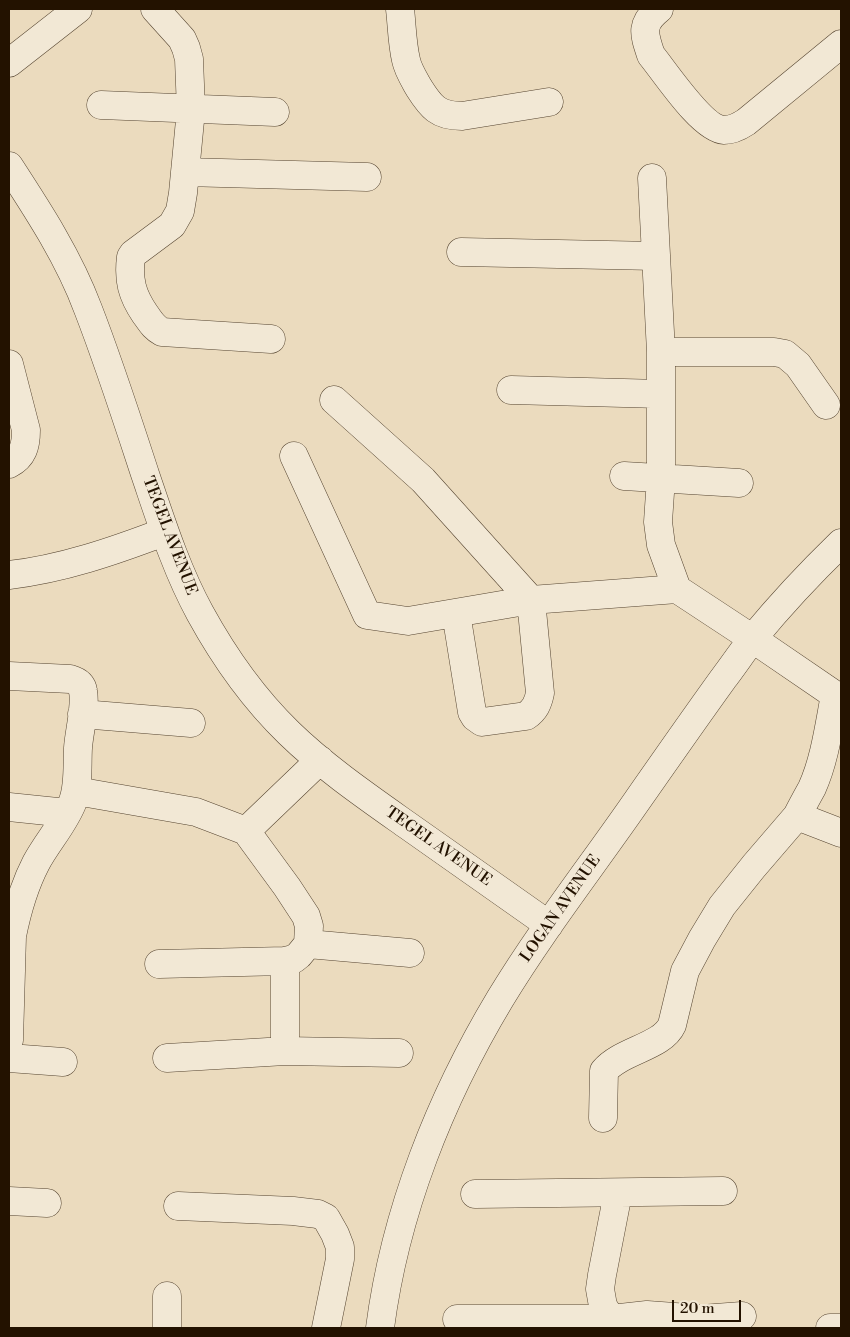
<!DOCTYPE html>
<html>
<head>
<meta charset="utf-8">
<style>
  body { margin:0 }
  #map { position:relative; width:850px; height:1337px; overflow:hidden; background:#ebdbbe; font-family:"Libre Bodoni",serif }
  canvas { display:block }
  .frame { position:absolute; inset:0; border:10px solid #231200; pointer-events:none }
  .scale { position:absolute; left:672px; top:1300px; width:69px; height:22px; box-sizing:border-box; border:2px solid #231200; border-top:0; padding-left:6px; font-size:15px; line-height:18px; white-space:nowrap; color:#231200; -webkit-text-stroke:4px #f2e8d5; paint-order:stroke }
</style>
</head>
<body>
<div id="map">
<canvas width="850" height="1337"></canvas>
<div class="frame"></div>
<div class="scale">20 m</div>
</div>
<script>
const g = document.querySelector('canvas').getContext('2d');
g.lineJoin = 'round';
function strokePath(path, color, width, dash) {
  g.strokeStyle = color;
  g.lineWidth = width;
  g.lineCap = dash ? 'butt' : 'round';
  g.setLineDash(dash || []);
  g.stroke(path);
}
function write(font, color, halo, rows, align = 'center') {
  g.font = font + ' "Libre Bodoni",serif';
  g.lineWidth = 4.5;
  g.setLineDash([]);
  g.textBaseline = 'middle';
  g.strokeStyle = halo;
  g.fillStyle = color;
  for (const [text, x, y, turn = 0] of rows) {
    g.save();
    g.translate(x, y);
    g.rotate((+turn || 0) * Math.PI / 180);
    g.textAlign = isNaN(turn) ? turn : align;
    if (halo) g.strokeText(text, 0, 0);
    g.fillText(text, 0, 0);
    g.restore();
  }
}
const minor = new Path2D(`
  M155 9 182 39 186 48 189 59 191 110 183 193 180 211 172 225 133 254 131 257C128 280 132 295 145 314 151 322 153 327 162 332L271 339
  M400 9C402 26 402 43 406 60 408 70 414 79 419 88 431 107 438 116 462 116L549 102
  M659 9C640 24 644 34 651 55 665 72 702 129 724 130 731 130 740 126 746 122L841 44
  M9 63 78 9
  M101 105 275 112
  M9 166C39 212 69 258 88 309 109 363 127 419 145 474 161 521 176 569 200 613 223 655 254 699 289 733 324 767 366 796 407 825 454 858 501 891 549 925
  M185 172 367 177
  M652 178 661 352V478L658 522 661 545 677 589 753 639 835 695
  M461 252 656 256
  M661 352H774L785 354 798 365 826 405
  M9 364 26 430C26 446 23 457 9 464
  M511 390 661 394
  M334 400 423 480 531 600 540 693C538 703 535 710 526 716L482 722 475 717 472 712 456 613
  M294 456 367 615 408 621 531 600 677 589
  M624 476 739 483
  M9 575C62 569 114 551 164 532
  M9 676 70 679C77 681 82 684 83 691 86 707 79 732 78 748 77 765 79 785 73 801 65 823 47 842 36 863 24 886 17 911 12 936L9 1040
  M82 714 191 723
  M76 791 196 812 246 831 287 887 306 916 309 926 308 944 299 955 294 959 285 961 159 964
  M9 807 67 813
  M797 816C802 806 807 797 812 788 825 759 829 726 835 695
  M246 831 320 760
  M308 944 410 953
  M285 961V1051
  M9 1058 63 1062
  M167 1058 285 1051 399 1053
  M603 1118 604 1071C622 1050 662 1047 672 1025L685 971 702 939 722 906 754 866 797 816 841 833
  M475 1194 723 1191
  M9 1201 47 1203
  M178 1206 293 1211 318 1214 326 1218 335 1234 340 1247V1259L326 1328
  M167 1296V1328
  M457 1319H611L647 1315 702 1319 742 1316
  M380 1328C395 1212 440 1099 500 999 540 933 588 871 632 808 662 765 692 722 723 679 733 666 743 651 753 638 781 604 810 573 841 543
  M617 1328 603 1306 600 1289 602 1275 618 1193
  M830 1328H841`);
strokePath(minor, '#554430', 29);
strokePath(minor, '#f2e8d5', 28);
write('16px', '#231200', '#f2e8d5', [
  ["TEGEL AVENUE",169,536,69],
  ["TEGEL AVENUE",438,847,35],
  ["LOGAN AVENUE",561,909,-55]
]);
</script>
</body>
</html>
